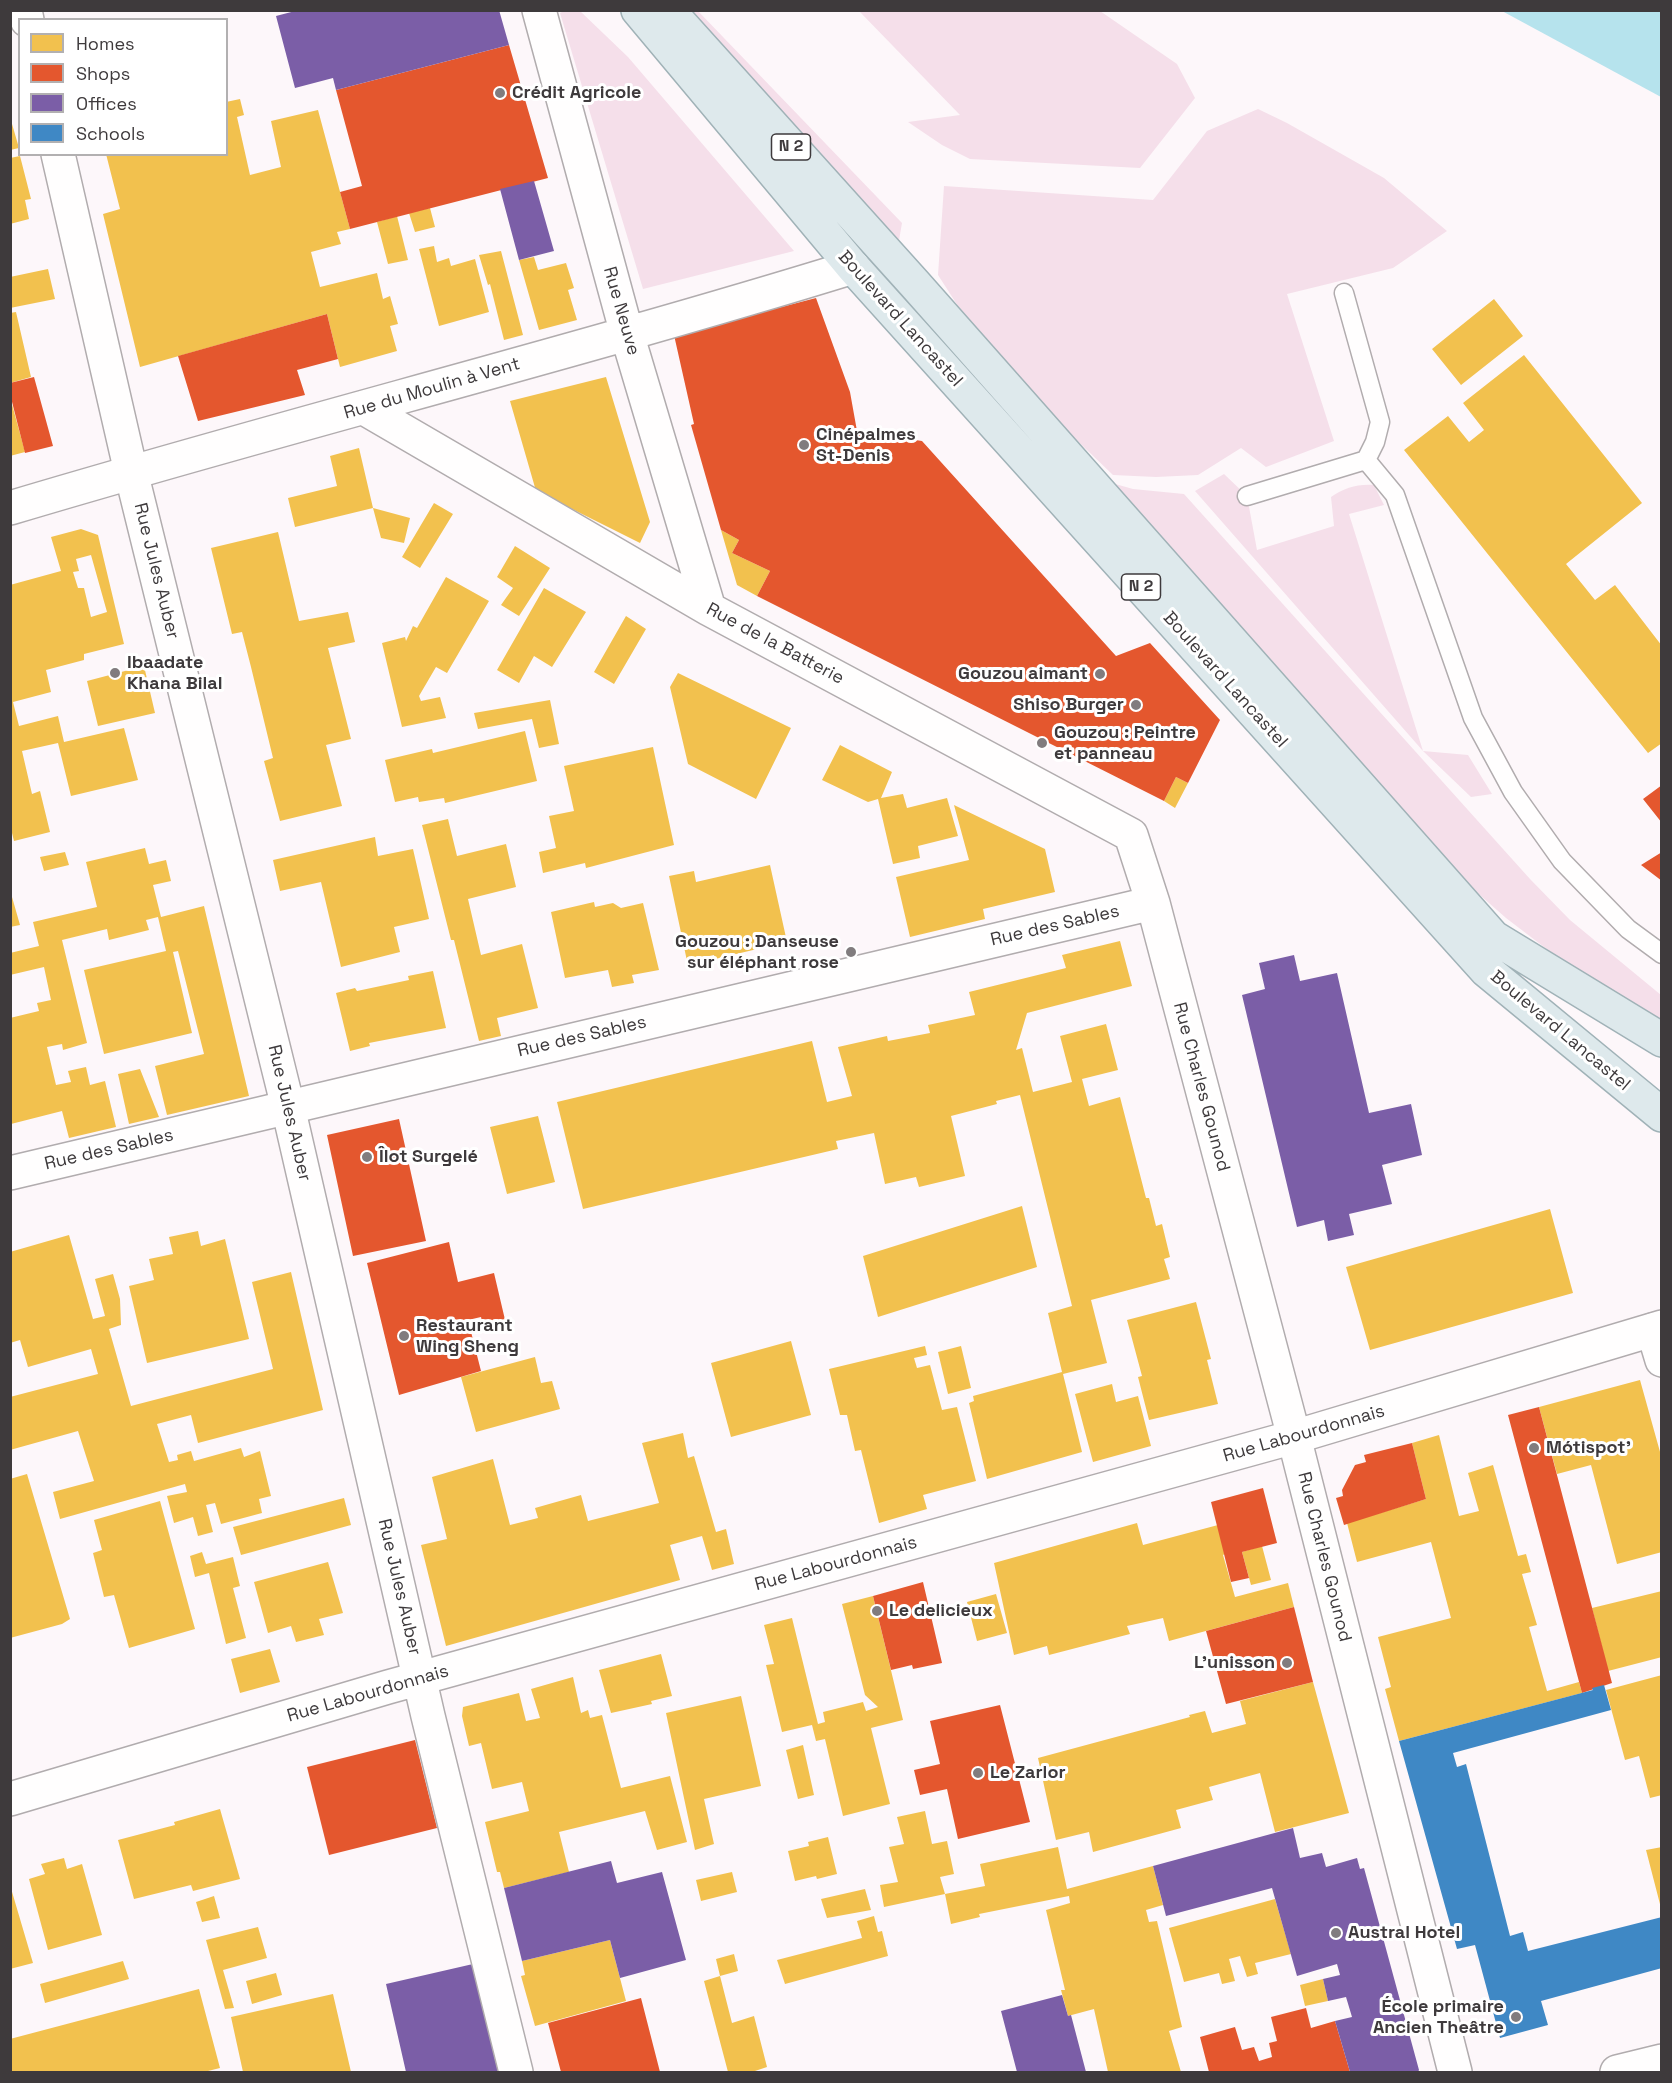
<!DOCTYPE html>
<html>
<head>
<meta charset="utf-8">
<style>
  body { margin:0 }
  #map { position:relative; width:1672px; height:2083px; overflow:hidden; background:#fdf7fa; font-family:"Space Grotesk",sans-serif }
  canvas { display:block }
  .frame { position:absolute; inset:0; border:12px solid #3e3a3c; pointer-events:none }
  .legend { position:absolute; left:18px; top:18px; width:210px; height:138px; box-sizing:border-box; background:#fff; border:2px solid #b2b0b1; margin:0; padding:8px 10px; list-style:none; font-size:18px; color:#3e3a3c }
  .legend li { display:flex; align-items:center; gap:12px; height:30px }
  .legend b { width:30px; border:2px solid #b2b0b1 }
</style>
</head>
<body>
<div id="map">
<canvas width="1672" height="2083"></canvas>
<div class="frame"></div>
<ul class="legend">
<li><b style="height:16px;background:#f2c14e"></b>Homes</li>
<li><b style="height:16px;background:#e4572e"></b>Shops</li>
<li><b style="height:16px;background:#7b5ea7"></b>Offices</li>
<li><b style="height:16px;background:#3f88c5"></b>Schools</li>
</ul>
</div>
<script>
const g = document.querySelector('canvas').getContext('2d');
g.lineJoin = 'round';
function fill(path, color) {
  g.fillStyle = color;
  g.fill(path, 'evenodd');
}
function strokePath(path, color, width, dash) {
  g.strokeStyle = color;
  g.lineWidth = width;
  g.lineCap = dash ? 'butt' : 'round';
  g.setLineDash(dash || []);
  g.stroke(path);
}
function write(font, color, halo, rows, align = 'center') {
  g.font = font + ' "Space Grotesk",sans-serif';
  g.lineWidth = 6;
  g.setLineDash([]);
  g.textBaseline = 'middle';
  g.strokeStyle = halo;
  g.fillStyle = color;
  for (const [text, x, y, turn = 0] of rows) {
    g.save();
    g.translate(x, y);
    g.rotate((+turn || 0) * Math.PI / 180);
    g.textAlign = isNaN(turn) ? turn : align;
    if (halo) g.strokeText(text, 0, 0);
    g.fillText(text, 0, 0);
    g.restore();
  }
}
fill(new Path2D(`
  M566 10 580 11 628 57 794 251 643 289 560 13Z
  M679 11H698L902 223 897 252Z
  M859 11H1100L1177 64 1195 98 1140 168 970 159 942 145 908 122 960 115Z
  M1258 109 1287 123 1384 178 1447 231 1393 268 1287 294 1334 441 1266 467 1241 448 1198 475 1156 477 1113 475 1064 428 958 306 938 275 944 186 1153 200 1207 131Z
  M1224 474 1247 496 1257 550 1334 526 1331 497C1345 488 1356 484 1374 485L1384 505 1349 514 1423 751 1468 755 1492 794 1471 797 1423 751 1195 491Z
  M1101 480 1133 489 1184 494 1530 879 1570 920 1661 995V1027L1607 995 1506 918 1447 866Z`), '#f5dfea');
fill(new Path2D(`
  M1502 11H1661V97Z`), '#b6e3ed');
fill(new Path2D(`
  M240 99 244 115 237 117 250 175 281 167 271 121 318 110 350 229 337 232 341 244 311 252 320 287 377 273 383 299 390 296 398 324 390 326 397 351 340 367 327 314 140 367 103 214 120 209 106 154H226V102Z
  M10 117 19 148 10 150Z
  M20 156 31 199 25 200 29 219 10 224V158Z
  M430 208 435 227 415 232 409 213Z
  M397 216 408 260 388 264 377 222Z
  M434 246 437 262 449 258 451 266 475 259 489 312 439 326 419 249Z
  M501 251 523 335 504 340 490 284 488 285 479 255Z
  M534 257 538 270 566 263 574 288 568 290 577 320 539 330 519 260Z
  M48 269 55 299 10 308V277Z
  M1494 299 1523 336 1461 385 1432 349Z
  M16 312 31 377 10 383V313Z
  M1524 355 1642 503 1566 564 1595 600 1615 585 1662 646V743L1648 753 1404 450 1448 416 1469 442 1484 430 1463 403Z
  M606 377 650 522 640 543 536 491 510 401Z
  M10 397 25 452 10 456Z
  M359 448 373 508 410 518 404 543 381 538 373 508 295 527 288 498 337 486 330 456Z
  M434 503 453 514 420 568 402 557Z
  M81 529 98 535 124 644 84 654V660L46 670 51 692 13 702 19 726 58 716 64 742 124 728 138 780 71 796 58 743 22 751 32 794 40 791 50 832 14 841 10 825V585L61 571 51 537ZM91 555 107 612 91 617 84 588H78L73 572 79 571 76 559Z
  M721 530 739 540 732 553 770 571 757 596 737 585Z
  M278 532 299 621 348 612 355 642 328 648 351 739 326 745 342 806 280 821 264 761 273 758 251 667 242 632 232 634 211 548Z
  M515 546 550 568 519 616 501 605 513 588 497 577Z
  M446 577 489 601 447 673 436 667 419 696 421 701 440 697 446 718 402 727 382 643 405 637 406 641 413 626 417 628Z
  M544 588 586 612 552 667 534 656 519 683 497 670Z
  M626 616 646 629 614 684 594 672Z
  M144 666 155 713 98 726 87 681Z
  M678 673 791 728 756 799 688 764 670 687Z
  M550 700 559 744 539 748 532 719 478 729 474 713Z
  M525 731 537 781 445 803 444 798 419 802 418 797 395 802 385 760 432 749 433 753Z
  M840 745 892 772 881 798 903 794 907 808 947 798 958 836 918 846 920 858 893 864 878 799 868 802 822 780Z
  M653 747 674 845 586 868 585 863 543 873 539 852 556 848 549 816 574 811 564 766Z
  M1176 777 1188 783 1175 808 1164 801Z
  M954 805 1045 849 1055 892 983 909 985 919 910 937 896 877 969 860Z
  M448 819 457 856 506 844 516 887 468 899 481 955 522 944 538 1008 497 1018 501 1036 479 1041 454 940H451L422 825Z
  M375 837 378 856 413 849 429 919 394 927 400 952 341 967 321 882 280 891 273 860Z
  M145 848 149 864 166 860 171 881 153 885 161 917 204 906 249 1096 167 1115 155 1066 204 1054 178 951 173 952 192 1033 104 1054 84 970 166 951 158 917 146 920 149 930 109 940 107 929 62 940 87 1043 63 1050 62 1044 47 1047 56 1085 71 1082 68 1071 86 1067 90 1085 105 1081 116 1127 69 1138 62 1111 11 1124 10 1018 39 1011 37 1003 51 1000 44 967 10 975V953L39 946 33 922 97 907 86 862Z
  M65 852 69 865 44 871 40 857Z
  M770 865 787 942 715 959 714 955 687 961 669 876 694 871 696 882Z
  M10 890 20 925 10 927Z
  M594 902 595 907 613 903 621 908 643 903 659 970 632 975 634 983 612 987 608 970 565 978 551 912Z
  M1120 941 1132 986 1027 1013 1016 1050 1022 1048 1033 1092 1072 1082 1060 1036 1106 1024 1118 1070 1082 1079 1089 1106 1120 1097 1146 1198H1149L1156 1226 1162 1224 1170 1257 1164 1259 1170 1279 1091 1300 1107 1363 1063 1374 1082 1452 987 1479 969 1403 974 1401 973 1396 1062 1372 1048 1313 1072 1306 1020 1095 996 1101 997 1104 951 1116 965 1176 919 1187 916 1177 885 1184 874 1133 836 1141 838 1149 583 1209 557 1102 812 1041 827 1102 852 1096 838 1047 887 1036 888 1041 930 1033 928 1025 975 1015 969 992 1066 968 1062 955Z
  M433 971 446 1028 369 1043 370 1046 350 1051 336 993 355 988 357 991 409 980 408 976Z
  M140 1069 159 1117 129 1124 118 1074Z
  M538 1116 555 1182 507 1194 490 1127Z
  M1022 1206 1037 1267 878 1317 863 1256Z
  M1550 1209 1573 1293 1370 1350 1346 1267Z
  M198 1231 201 1246 225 1239 249 1339 147 1363 129 1286 154 1280 149 1259 173 1254 169 1237Z
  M69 1235 93 1319 105 1316 95 1279 113 1274 120 1299 121 1325 109 1329 131 1406 273 1369 252 1282 291 1272 323 1410 198 1443 191 1415 157 1424 169 1462 178 1460 177 1455 191 1451 194 1461 241 1448 244 1457 260 1451 271 1496 259 1499 262 1513 221 1524 215 1503 206 1505 213 1532 198 1536 193 1517 174 1523 167 1496 187 1492 185 1484 60 1519 53 1492 94 1481 78 1431 10 1450V1397L98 1374 91 1349 28 1367 20 1340 10 1343V1252Z
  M1196 1302 1211 1359 1207 1360 1218 1404 1149 1420 1138 1377 1142 1376 1127 1320Z
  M791 1341 811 1415 731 1437 711 1363Z
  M925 1346 927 1355 914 1358 917 1368 930 1365 942 1410 957 1407 976 1481 923 1495 927 1509 879 1523 861 1450 855 1451 847 1415H840L829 1369Z
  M961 1346 971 1388 948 1394 938 1352Z
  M535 1357 541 1383 552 1381 560 1409 476 1432 461 1377Z
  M1640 1380 1662 1459V1552L1617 1564 1591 1465 1557 1474 1539 1407Z
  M1112 1384 1116 1402 1138 1396 1151 1446 1093 1462 1075 1394Z
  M683 1433 688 1458 694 1456 716 1532 726 1529 734 1564 712 1570 702 1536 670 1545 680 1580 446 1646 421 1545 447 1539 432 1477 493 1459 510 1525 538 1518 535 1508 581 1495 588 1521 659 1503 642 1443Z
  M1439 1435 1459 1516 1479 1511 1468 1473 1493 1465 1518 1556 1526 1554 1531 1572 1522 1574 1537 1625 1529 1627 1547 1691 1579 1682 1582 1693 1399 1741 1385 1689 1391 1687 1378 1637 1451 1618 1431 1542 1357 1562 1347 1523 1426 1499 1412 1443Z
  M27 1474 70 1619 62 1624 10 1638V1479Z
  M344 1498 351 1525 241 1555 233 1527Z
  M160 1501 195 1629 129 1648 114 1595 104 1597 93 1553 102 1550 94 1520Z
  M1137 1523 1143 1545 1218 1525 1225 1554 1223 1555 1235 1597 1288 1583 1294 1607 1169 1641 1163 1618 1127 1626 1130 1634 1049 1655 1047 1646 1014 1655 994 1563Z
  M1262 1546 1271 1580 1251 1585 1242 1552Z
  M202 1552 206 1564 233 1557 240 1586 233 1588 246 1638 226 1644 209 1573 195 1577 190 1556Z
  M328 1562 343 1613 319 1619 324 1635 296 1642 291 1626 268 1633 254 1582Z
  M1662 1591V1657L1608 1671 1592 1608Z
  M996 1594 1007 1633 977 1641 967 1602Z
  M873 1596 903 1720 871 1728 890 1804 843 1816 825 1739 816 1741 812 1725 782 1732 766 1665 774 1664 764 1625 792 1618 818 1724 825 1722 823 1712 863 1702 866 1711 878 1707 865 1695 842 1604Z
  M270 1649 280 1682 240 1693 231 1659Z
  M661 1654 672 1696 651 1701 652 1704 611 1713 599 1670Z
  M1662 1675V1795L1650 1798 1639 1756 1625 1760 1606 1690Z
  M573 1677 581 1713 588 1710 590 1718 602 1715 621 1788 670 1776 687 1842 657 1850 645 1811 559 1832 569 1872 504 1888 500 1872H497L485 1822 529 1811 522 1782 492 1789 481 1743 469 1746 462 1716 463 1707 519 1693 526 1721 540 1718 531 1689Z
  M1313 1682 1349 1813 1275 1832 1260 1773 1209 1787 1213 1800 1176 1810 1181 1828 1093 1852 1089 1832 1056 1840 1038 1758 1190 1717 1189 1715 1205 1711 1212 1733 1246 1724 1240 1701Z
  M741 1696 761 1786 704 1799 714 1844 695 1850 666 1713Z
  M803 1745 814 1795 798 1799 786 1750Z
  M220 1809 240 1879 193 1891 191 1885 134 1899 118 1840 175 1825 174 1822Z
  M925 1811 932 1844 947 1841 954 1874 940 1877 945 1894 985 1886 980 1864 1058 1847 1067 1889 1153 1866 1163 1905 1146 1910 1149 1922 1157 1921 1182 2027 1169 2031 1181 2072H1108L1094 2009 1068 2016 1061 1990H1065L1046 1910 1070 1903 1069 1896 979 1914 980 1917 951 1924 945 1894 884 1907 880 1885 898 1882 889 1847 904 1844 897 1817Z
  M828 1837 837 1874 817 1879 816 1876 795 1881 788 1851 809 1846 808 1842Z
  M1662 1847V1908H1661L1646 1850Z
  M64 1858 67 1869 82 1864 102 1935 48 1950 29 1879 45 1874 41 1864Z
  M732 1872 737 1892 701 1901 696 1880Z
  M10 1885 33 1963 10 1969Z
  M865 1889 871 1910 827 1918 821 1899Z
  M214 1896 220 1918 202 1922 196 1902Z
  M1275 1899 1291 1954 1255 1963 1258 1974 1247 1977 1240 1956 1229 1959 1235 1981 1222 1984 1219 1973 1184 1982 1169 1928Z
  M874 1916 878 1932 882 1931 888 1956 785 1984 777 1960 862 1938 857 1921Z
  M258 1927 267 1958 223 1970 234 2008 225 2009 206 1940Z
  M610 1940 626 2001 535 2026 521 1976 525 1975 522 1961Z
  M734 1954 738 1971 720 1976 716 1959Z
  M123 1961 129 1979 45 2003 40 1984Z
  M276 1973 282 1995 252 2004 246 1981Z
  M720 1976 732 2023 754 2016 767 2067 752 2072H728L704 1981Z
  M1323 1979 1328 2001 1305 2006 1300 1985Z
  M199 1989 220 2068 204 2072H10V2039Z
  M333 1994 351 2072H243L231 2017Z`), '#f2c14e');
fill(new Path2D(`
  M509 45 548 178 350 229 340 192 362 186 336 90Z
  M816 298 850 392 857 431 922 441 1116 656 1150 643 1220 720 1188 783 1176 777 1164 801 757 596 770 571 732 553 739 540 721 530 691 425 694 424 674 335Z
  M327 314 338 359 297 370 305 395 198 421 178 356Z
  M34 377 53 446 25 453 10 394V383Z
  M1662 785V823L1643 799Z
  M1662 852V881L1641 865Z
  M399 1119 426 1241 353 1256 327 1135Z
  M449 1242 458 1282 494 1273 506 1324 484 1330 481 1317 468 1320 481 1371 399 1395 367 1263Z
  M1539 1407 1612 1683 1582 1693 1508 1415Z
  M1412 1443 1426 1499 1344 1525 1336 1498 1343 1496 1342 1490 1355 1465 1366 1462 1364 1455Z
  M1263 1488 1277 1543 1242 1552 1249 1578 1231 1582 1211 1502Z
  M923 1582 942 1663 913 1669 912 1665 891 1670 873 1596Z
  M1294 1607 1313 1682 1226 1704 1206 1631Z
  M1000 1705 1030 1822 958 1839 947 1789 920 1795 914 1770 940 1764 930 1721Z
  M415 1740 437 1828 329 1855 307 1767Z
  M641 1998 660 2072H561L548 2023Z
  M1306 2008 1311 2028 1335 2021 1350 2072H1209L1200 2037 1235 2027 1242 2050 1254 2047 1259 2061 1272 2057 1269 2043 1277 2041 1271 2017Z`), '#e4572e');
fill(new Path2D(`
  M299 10H499L509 45 336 90 333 78 295 88 276 16Z
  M534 181 554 251 519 260 500 189Z
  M1294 955 1300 981 1337 973 1369 1113 1411 1104 1422 1155 1382 1165 1392 1204 1349 1214 1354 1235 1328 1241 1324 1220 1297 1227 1242 995 1265 989 1259 963Z
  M1293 1828 1300 1858 1322 1853 1326 1867 1357 1858 1360 1869 1364 1868 1419 2070 1418 2072H1350L1335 2021 1352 2017 1346 1997 1328 2001 1323 1979 1340 1975 1337 1964 1297 1976 1272 1888 1166 1916 1153 1866Z
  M611 1861 617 1883 662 1872 686 1960 620 1978 610 1940 522 1961 504 1888Z
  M473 1964 498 2072H406L386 1984Z
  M1062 1995 1068 2016 1071 2015 1086 2072H1017L1001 2011Z`), '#7b5ea7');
fill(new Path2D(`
  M1604 1685 1611 1710 1453 1753 1457 1767 1466 1764 1510 1936 1523 1932 1528 1951 1662 1917V1968L1541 2001 1548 2025 1500 2038 1475 1945 1457 1949 1399 1741 1593 1690 1592 1688Z`), '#3f88c5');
const service = new Path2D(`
  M1344 293 1380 422 1375 442 1366 460 1395 495 1473 718 1513 792 1562 861 1628 929 1662 954
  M1247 496 1366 460`);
const minor = new Path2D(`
  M539 10 627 334 709 609
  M364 408 709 609 1131 835 1153 903 1294 1437 1455 2072
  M10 508C290 424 574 353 853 267
  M10 1173 1153 903
  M1653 1330 1662 1360
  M1617 2072 1662 2061`);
const tertiary = new Path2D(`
  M25 10 27 20
  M58 154 131 472 288 1107 428 1716 516 2072
  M10 1799 388 1687 1294 1437 1662 1327`);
const primary = new Path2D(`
  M638 10 853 267 1486 970 1662 1115
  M668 10 914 283 1493 937 1662 1040`);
strokePath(service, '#b1acae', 21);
strokePath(minor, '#b1acae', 36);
strokePath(tertiary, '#b1acae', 36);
strokePath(primary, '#a0b2b7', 36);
strokePath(service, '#fffefe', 18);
strokePath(minor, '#fffefe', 33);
strokePath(tertiary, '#fffefe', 33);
strokePath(primary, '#dee9ec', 33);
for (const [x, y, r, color] of [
  [500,93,6,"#817c7e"],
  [804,445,6,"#817c7e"],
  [115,673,6,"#817c7e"],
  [1100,674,6,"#817c7e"],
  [1136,705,6,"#817c7e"],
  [1042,743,6,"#817c7e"],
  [851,952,6,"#817c7e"],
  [367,1157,6,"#817c7e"],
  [404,1336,6,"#817c7e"],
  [1534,1448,6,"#817c7e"],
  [877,1611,6,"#817c7e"],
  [1287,1663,6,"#817c7e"],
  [978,1773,6,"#817c7e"],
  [1336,1933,6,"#817c7e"],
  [1516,2017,6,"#817c7e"]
]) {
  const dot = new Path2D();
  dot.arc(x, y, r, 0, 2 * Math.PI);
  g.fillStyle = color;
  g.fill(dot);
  strokePath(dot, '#fff', 2);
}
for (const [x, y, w] of [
  [791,147,39],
  [1141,587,39]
]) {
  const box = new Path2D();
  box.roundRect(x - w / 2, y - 13, w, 26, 4.5);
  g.fillStyle = '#fff';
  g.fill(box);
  strokePath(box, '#3e3a3c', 1.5);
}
write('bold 16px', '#3e3a3c', null, [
  ["N 2",791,147],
  ["N 2",1141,587]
]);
write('bold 18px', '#3e3a3c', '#fff', [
  ["Crédit Agricole",512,93],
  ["Cinépalmes",816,435],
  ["St-Denis",816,456],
  ["Ibaadate",127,663],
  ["Khana Bilal",127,684],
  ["Gouzou aimant",1088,674,"right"],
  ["Shiso Burger",1124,705,"right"],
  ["Gouzou : Peintre",1054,733],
  ["et panneau",1054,754],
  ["Gouzou : Danseuse",839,942,"right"],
  ["sur éléphant rose",839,963,"right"],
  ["Îlot Surgelé",379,1157],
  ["Restaurant",416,1326],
  ["Wing Sheng",416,1347],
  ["Mótispot'",1546,1448],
  ["Le delicieux",889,1611],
  ["L'unisson",1275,1663,"right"],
  ["Le Zarlor",990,1773],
  ["Austral Hotel",1348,1933],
  ["École primaire",1504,2007,"right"],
  ["Ancien Theâtre",1504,2028,"right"]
], 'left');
write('18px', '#3e3a3c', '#fff', [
  ["Rue Neuve",621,311,74],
  ["Boulevard Lancastel",900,319,48],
  ["Rue du Moulin à Vent",432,389,-16],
  ["Rue Jules Auber",156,571,76],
  ["Rue de la Batterie",775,644,28],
  ["Boulevard Lancastel",1225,680,48],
  ["Rue des Sables",1055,926,-13],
  ["Boulevard Lancastel",1560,1031,40],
  ["Rue des Sables",582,1037,-13],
  ["Rue Charles Gounod",1201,1087,75],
  ["Rue Jules Auber",289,1113,77],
  ["Rue des Sables",109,1150,-13],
  ["Rue Labourdonnais",1304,1434,-16],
  ["Rue Charles Gounod",1324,1557,76],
  ["Rue Labourdonnais",836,1564,-15],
  ["Rue Jules Auber",399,1587,77],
  ["Rue Labourdonnais",368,1694,-16]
]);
</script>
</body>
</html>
